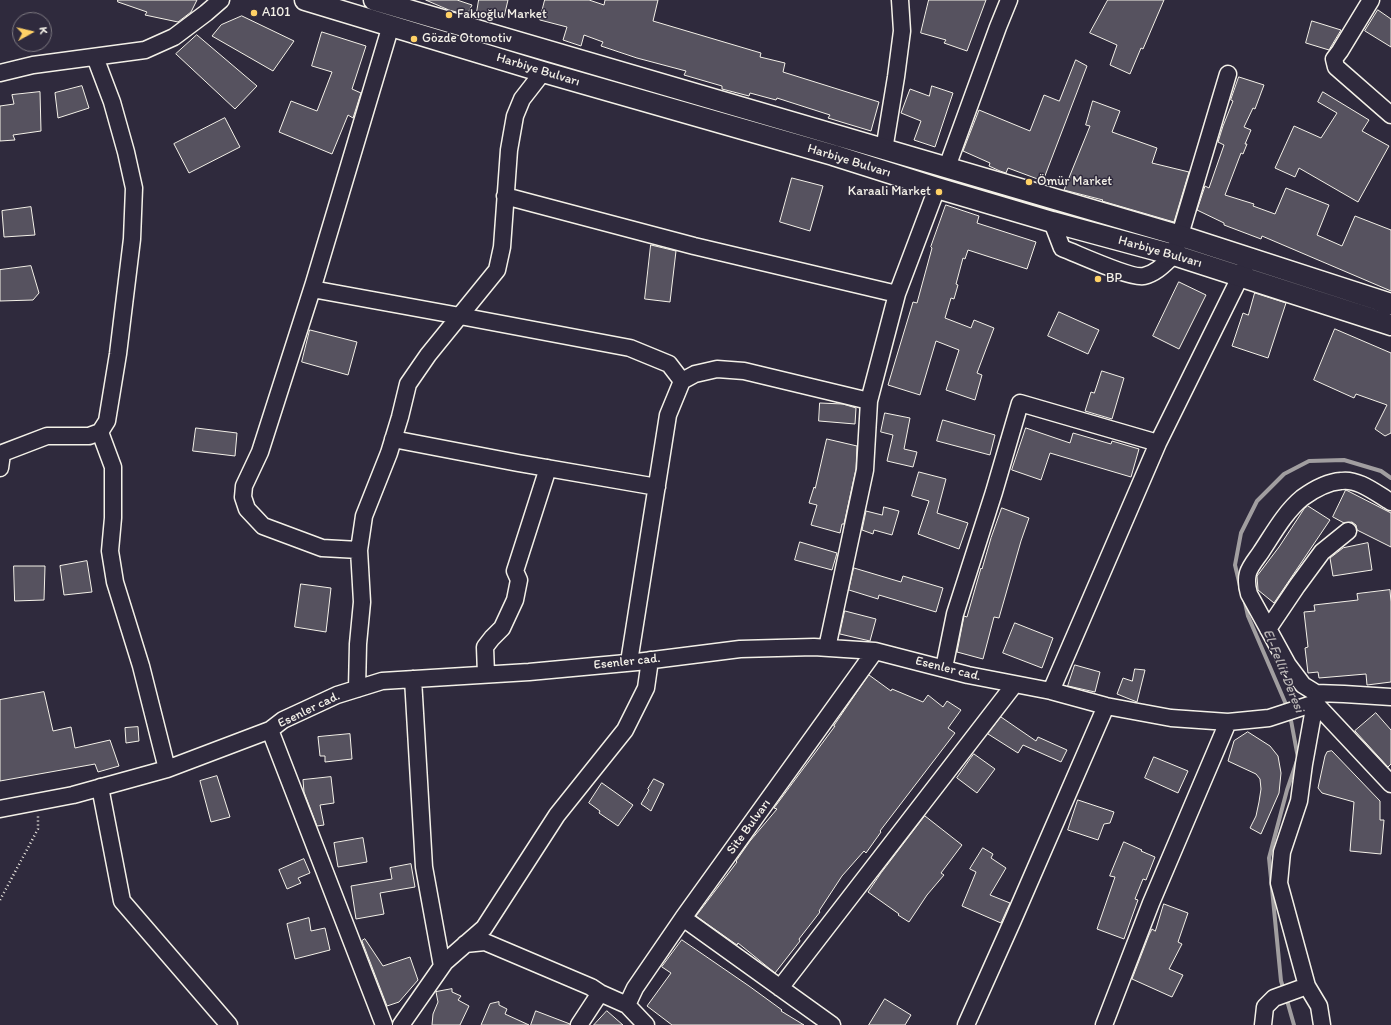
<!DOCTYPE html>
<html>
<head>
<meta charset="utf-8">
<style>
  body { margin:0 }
  #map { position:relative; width:1391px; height:1025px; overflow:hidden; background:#2f2a3d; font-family:Itim,sans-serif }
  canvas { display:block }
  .north { position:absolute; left:12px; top:12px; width:40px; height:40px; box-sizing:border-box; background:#2f2a3d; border:1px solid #7e7a81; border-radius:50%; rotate:82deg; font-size:11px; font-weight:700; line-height:16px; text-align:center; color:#f4f1e8 }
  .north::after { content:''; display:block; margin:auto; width:14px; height:18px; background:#ffd166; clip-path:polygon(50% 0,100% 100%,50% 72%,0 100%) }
</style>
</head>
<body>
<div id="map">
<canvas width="1391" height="1025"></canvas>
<div class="north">K</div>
</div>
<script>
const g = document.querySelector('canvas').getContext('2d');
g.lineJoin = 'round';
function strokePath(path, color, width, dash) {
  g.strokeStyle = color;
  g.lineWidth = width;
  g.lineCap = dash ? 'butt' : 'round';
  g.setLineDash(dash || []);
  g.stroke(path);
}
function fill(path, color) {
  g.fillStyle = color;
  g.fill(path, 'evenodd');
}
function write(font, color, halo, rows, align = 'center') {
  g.font = font + ' Itim,sans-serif';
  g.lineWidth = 3;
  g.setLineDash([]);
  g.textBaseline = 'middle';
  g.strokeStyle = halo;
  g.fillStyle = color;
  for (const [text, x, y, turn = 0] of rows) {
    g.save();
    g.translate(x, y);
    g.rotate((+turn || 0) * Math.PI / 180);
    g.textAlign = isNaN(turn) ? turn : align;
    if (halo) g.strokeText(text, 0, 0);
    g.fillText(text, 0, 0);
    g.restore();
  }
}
strokePath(new Path2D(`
  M1240 586 1235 565 1241 533 1257 501 1284 474 1309 461 1344 460 1381 471 1391 478
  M1244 598 1248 616 1288 709
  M1284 990 1281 981 1269 858 1287 790 1298 758 1290 715
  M1286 997 1294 1025`), '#a19ea0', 4);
const building = new Path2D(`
  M118 0H197L191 12 178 22 145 15 147 12 118 2Z
  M426 0H457L472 5 467 15 449 10Z
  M479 0H508L504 17 477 12Z
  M545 0H589L604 5 605 0H658L653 21 761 53 760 57 785 63 783 72 879 102 871 131 828 118 830 115 777 98 776 100 750 93 749 96 722 89V86L684 75 686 71 637 58 601 46 603 42 584 35 581 46 563 40 567 27 540 20Z
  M929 0H986L967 51 944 43 946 40 921 33Z
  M1108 0H1164L1143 49 1141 48 1130 74 1110 65 1117 45 1090 33Z
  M1378 10 1391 19V47L1365 31Z
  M242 16 294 41 273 71 212 36 221 25Z
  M1312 21 1341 30 1329 50 1306 43Z
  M322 32 366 46 352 89 361 93 353 118 348 115 332 154 279 132 291 101 317 111 332 72 312 66Z
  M197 35 257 86 235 109 176 54Z
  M1076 60 1087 66 1043 181 1008 168 1006 173 1000 171 989 166 990 163 963 151 979 110 1030 131 1044 95 1059 101Z
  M1239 77 1264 85 1255 109 1253 108 1244 127 1251 130 1245 144H1247L1243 154 1241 153 1225 195 1254 204 1253 206 1275 214 1286 188 1329 205 1317 235 1342 246 1355 216 1391 230V291L1262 236 1261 239 1224 225V223L1197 210 1205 186 1209 188 1224 145 1218 142 1223 126 1233 101 1231 100Z
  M82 86 89 108 58 118 55 93Z
  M932 86 953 93 935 147 914 140 921 121 901 113 910 89 929 96Z
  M40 92 41 131 13 135 15 140 0 141V106L14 104 12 95Z
  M1323 92 1369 120 1362 131 1389 146 1358 202 1299 168 1295 177 1275 168 1294 126 1321 138 1337 113 1318 102Z
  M1093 101 1120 111 1112 132 1157 148 1152 163 1189 172 1174 222 1102 201 1103 200 1064 190 1090 126 1086 125Z
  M225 118 240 147 189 173 174 144Z
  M792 178 823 186 810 231 780 222Z
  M946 205 979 216 977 223 1036 242 1027 269 968 250 965 259 963 258 956 284 958 285 954 299 951 298 945 318 971 328 974 320 994 328 977 373 982 375 975 400 946 390 959 350 936 341 920 395 888 385 913 302 917 303 932 248 931 247Z
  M31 207 35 235 4 237 2 211Z
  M651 245 676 251 670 302 645 299Z
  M31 266 39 293 33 300 0 301V270Z
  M1179 282 1206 295 1179 349 1153 336Z
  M1255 293 1286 303 1268 358 1232 346 1243 313 1248 315Z
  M1059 312 1099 330 1088 354 1048 336Z
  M1335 329 1391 353V433L1385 436 1375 429 1387 405 1356 394 1354 398 1314 380Z
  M310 330 357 342 348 375 302 362Z
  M1102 371 1124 378 1112 419 1085 411 1091 392 1094 393Z
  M820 403 843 404 856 408 855 424 819 421Z
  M885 413 910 418 904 449 917 452 913 467 887 461 893 435 881 432Z
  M943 420 995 435 990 455 937 441Z
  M196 428 237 433 235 456 193 451Z
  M1026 428 1070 443 1073 433 1111 444 1112 441 1139 449 1131 477 1050 453 1041 480 1012 470Z
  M827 439 857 446 856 469 844 524H842L840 533 811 525 817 505 809 503 814 487 815 488Z
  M919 472 946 479 937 513 968 523 959 549 918 534 929 501 912 496Z
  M1346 490 1391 513V547L1357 530 1356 525 1352 522 1344 523 1333 517Z
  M1308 506 1330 520 1274 603 1258 590 1257 576 1279 547 1304 509Z
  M884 507 899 511 892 535 874 530 873 534 862 530 866 511 882 515Z
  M1002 508 1029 518 1021 541 999 618 994 617 983 659 957 652 964 616 967 617 981 568 982 569 991 538Z
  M800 542 837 553 832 570 795 560Z
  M1368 543 1372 570 1333 576 1330 558 1343 548Z
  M87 561 92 592 64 595 60 566Z
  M14 566H45L44 600 15 601Z
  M854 568 901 582 903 576 943 588 936 612 879 595 878 599 849 590Z
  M301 584 331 588 326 632 295 627Z
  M1390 590 1391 602V682L1367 685 1366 674 1319 678 1318 672 1308 673 1305 648 1308 647 1304 612 1315 611 1314 605 1358 600 1357 594Z
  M845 611 876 619 870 641 840 634Z
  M1015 623 1053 638 1042 668 1003 653Z
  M1075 665 1100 672 1095 692 1068 686Z
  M1135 669 1145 670 1137 702 1117 694 1123 678 1132 681Z
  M869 675 891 691 892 689 923 702 928 695 943 707 947 701 961 710 948 728 955 733 880 831 881 832 866 853 864 851 842 876 819 911 820 912 799 939 800 941 775 973 738 943 737 945 696 916 737 862 736 861 750 841 777 809 774 808 835 726H834Z
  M44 692 53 731 71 727 75 748 110 740 119 766 98 772 95 764 0 781V700Z
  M1376 713 1391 730V764L1388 767 1355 731Z
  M1001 717 1036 741 1038 737 1067 750 1061 762 1023 745 1018 753 988 734Z
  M138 727 139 741 126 743 125 728Z
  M1248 732 1270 746 1278 756 1281 773 1279 793 1261 834 1250 828 1256 816 1259 802 1261 789 1260 779 1256 774 1228 761 1234 741Z
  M350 734 352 759 325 762V756H320L318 737Z
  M1332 751 1380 801V820H1384L1381 854 1350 851 1354 802 1322 793 1318 788 1325 756 1327 752Z
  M974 754 995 769 977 793 957 778Z
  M1154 757 1188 771 1178 793 1145 778Z
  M217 776 230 817 211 822 200 781Z
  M331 777 334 803 320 805 324 825 317 826 304 792 303 780Z
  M654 779 664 784 651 811 641 804 649 790 648 789Z
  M602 783 633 805 618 826 599 813 600 811 589 803Z
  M1078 800 1114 812 1110 823 1104 824 1098 840 1068 830Z
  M925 816 962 845 941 873 944 875 927 895 909 922 898 915 899 914 868 892 881 873Z
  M363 838 367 862 338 867 334 843Z
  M1124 842 1142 850 1141 851 1155 857 1146 880 1143 879 1135 899 1138 900 1124 939 1097 929 1115 877 1110 876Z
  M983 848 993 854 991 858 1006 868 990 895 1010 903 1001 923 962 906 976 872 970 869Z
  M304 859 310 873 298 878 301 883 287 889 279 870Z
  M411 864 415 887 380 893 384 914 356 919 351 886 392 879 390 868Z
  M1164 904 1188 913 1178 942 1182 944 1169 969 1183 975 1172 997 1132 979 1149 935 1152 929 1155 931Z
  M309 918 311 931 325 928 330 950 295 959 287 924Z
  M365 939 383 966 410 957 418 980 399 1002 387 1006 362 941Z
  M682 940 749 986 782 1010 781 1011 804 1025H672L647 1006 671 973 662 967Z
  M452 989V992L461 996 458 1000 469 1006 460 1025H432L433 1014 438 1002 436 992Z
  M885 999 911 1015 905 1025H869Z
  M499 1002V1005L507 1009 505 1014 529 1025H481L490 1004Z
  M536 1011 570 1024V1025H531Z
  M607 1011 623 1025H594Z`);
fill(building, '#56525f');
strokePath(building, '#f4f1e8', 1);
const minor = new Path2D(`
  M1371 0 1340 51 1334 59 1336 67 1391 115
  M0 73 33 65 145 50 174 37 206 13 221 0
  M884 150 896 77 902 31 900 0
  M947 167 998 27 1009 0
  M505 196 694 246 897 294
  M1052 222 1062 248C1078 254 1131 279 1144 276 1157 273 1165 263 1174 255L1228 74
  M312 289 460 316 630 348 669 364 682 381
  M100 432 113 467V518L110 551 115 582 141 666 167 769
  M393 439 518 463 657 487
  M0 454 47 436H89L100 432 107 421 118 354 132 239 134 188 126 152 112 102 95 57
  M0 468 2 454
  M359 550 322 548 263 526 247 509 243 497 244 486 260 452 314 283 391 25
  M1268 629 1297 586 1322 552 1348 531
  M827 648 865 470 869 401 897 294 937 188
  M629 662 668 415 682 381 695 374 717 369 744 371 869 401
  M944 668 955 614 994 492 1020 403 1158 443
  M486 674 485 647 492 638 502 628 515 600 519 580 515 571 548 468
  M413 679 424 867 442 966
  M357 689 358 644 362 602 359 550 364 516 389 453 400 417 408 384 428 355 497 270 502 247 509 150 515 116 522 99 543 72
  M1051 691 1158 443 1245 267
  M1316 693 1303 685 1288 665 1249 594C1247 587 1246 580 1248 573 1250 566 1257 558 1261 552 1273 534 1285 512 1302 498 1313 490 1327 482 1341 481 1358 478 1377 494 1391 502
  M270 730 384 1025
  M100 787 122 901 229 1025
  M0 809 73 795 167 769 270 730 283 720 337 695 382 681 529 672 637 662 740 649 814 647 875 651 968 675 1051 691 1106 706 1171 718 1228 722 1269 718 1315 703 1316 693 1344 694 1391 697
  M683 918 832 1025
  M465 944 485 942 591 987 600 993 627 1005 646 1025
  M780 988 1014 685
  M627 1005 635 988 683 918 875 651
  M401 1025 445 962 484 928 557 815 625 730 646 688 650 660
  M579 1025 600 993
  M966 1025 1013 920 1106 706
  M1104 1025 1151 903 1228 722
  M1263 1025 1265 1007 1274 998 1307 986
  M1322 1025 1319 1006 1307 986 1279 883 1282 852 1299 801 1304 764 1315 703 1391 784`);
const major = new Path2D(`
  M305 0 543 72 833 155 937 188 1052 222 1174 255 1391 325
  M374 0 1181 236 1391 304`);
strokePath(minor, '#f4f1e8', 19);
strokePath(major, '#f4f1e8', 23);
strokePath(new Path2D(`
  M0 900 38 829V816`), '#f4f1e8', 2.5, [1, 3]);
strokePath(minor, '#2f2a3d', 16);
strokePath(major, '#2f2a3d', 20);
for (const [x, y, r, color] of [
  [254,13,4,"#ffd166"],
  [449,15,4,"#ffd166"],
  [414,39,4,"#ffd166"],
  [1029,182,4,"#ffd166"],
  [939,192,4,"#ffd166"],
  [1098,279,4,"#ffd166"]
]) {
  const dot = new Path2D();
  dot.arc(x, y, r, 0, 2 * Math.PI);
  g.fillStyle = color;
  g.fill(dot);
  strokePath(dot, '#2f2a3d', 1.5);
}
write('13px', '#f4f1e8', '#2f2a3d', [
  ["A101",262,13],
  ["Fakıoğlu Market",457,15],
  ["Gözde Otomotiv",422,39],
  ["Ömür Market",1037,182],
  ["Karaali Market",931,192,"right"],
  ["BP",1106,279]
], 'left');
write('13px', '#f4f1e8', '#2f2a3d', [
  ["Harbiye Bulvarı",538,70,17],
  ["Harbiye Bulvarı",849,161,17],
  ["Harbiye Bulvarı",1160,252,16],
  ["Esenler cad.",627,662,-6],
  ["Esenler cad.",948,669,14],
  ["Esenler cad.",309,710,-26],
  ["Site Bulvarı",749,827,-54]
]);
write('italic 14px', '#b6b2b2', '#2f2a3d', [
  ["El-Fellit Deresi",1283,671,68]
]);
</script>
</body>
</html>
